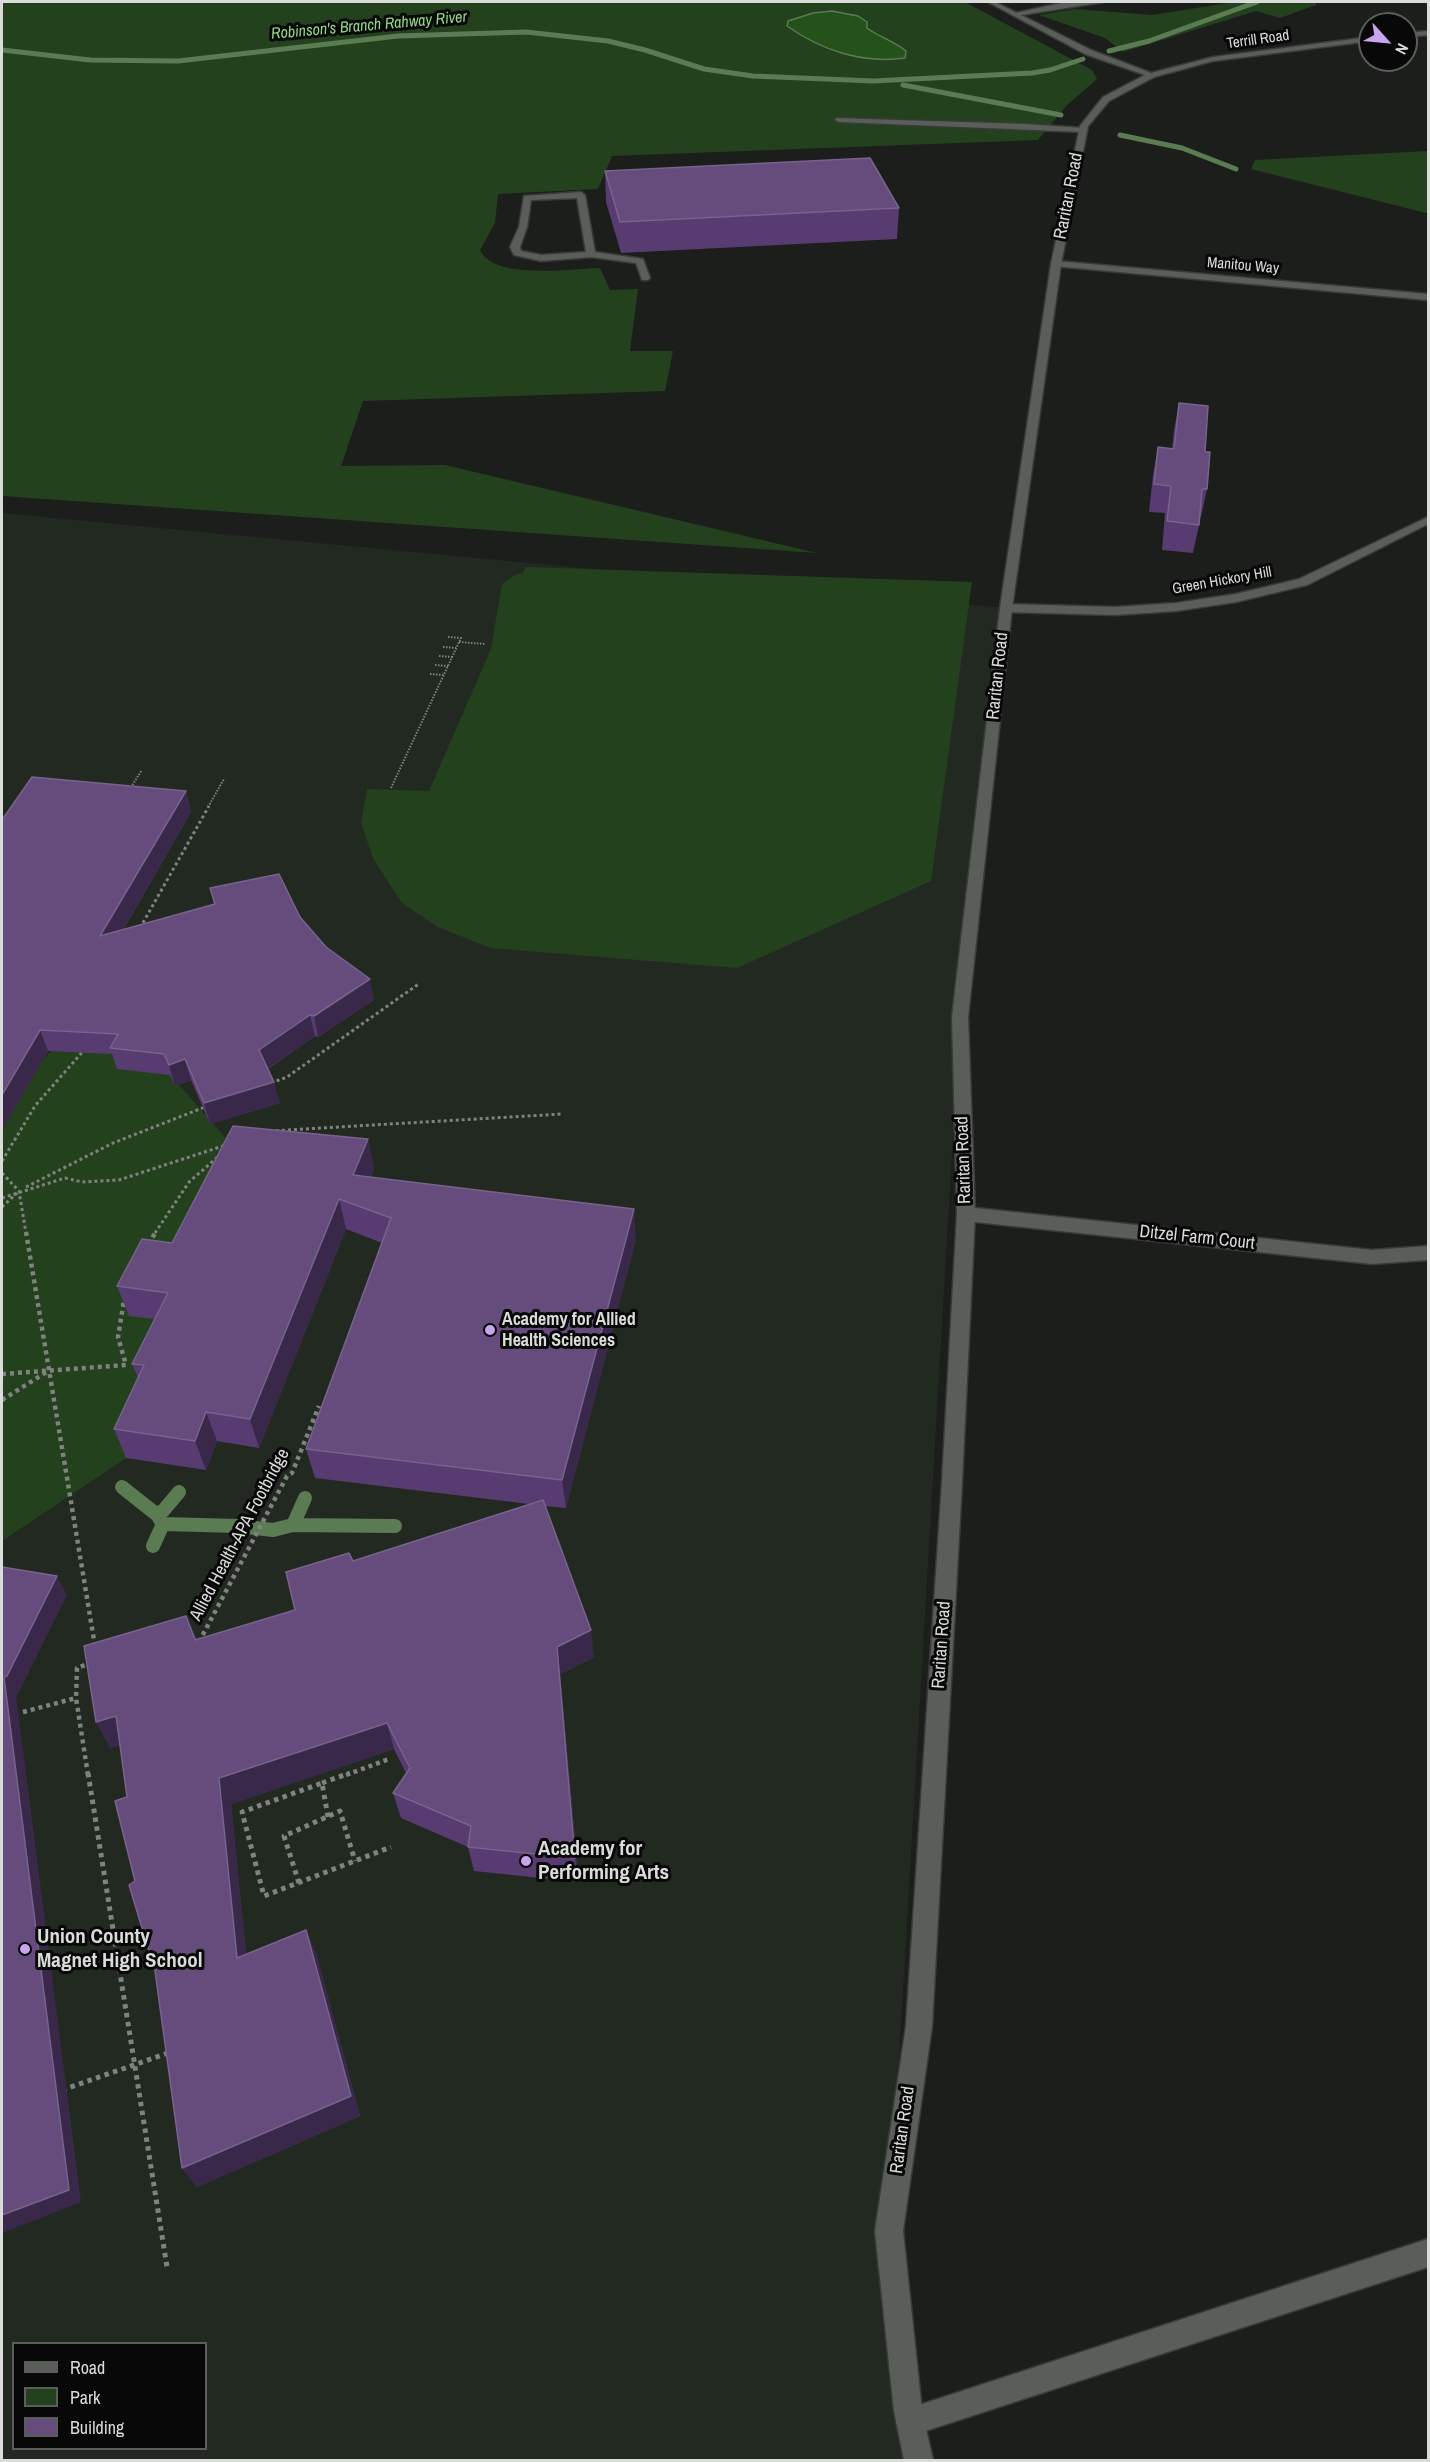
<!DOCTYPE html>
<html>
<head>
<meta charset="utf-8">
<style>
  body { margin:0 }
  #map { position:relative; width:1430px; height:2462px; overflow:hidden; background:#1b1e1b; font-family:"Archivo Narrow",sans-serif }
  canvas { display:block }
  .frame { position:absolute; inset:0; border:3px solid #dadcd9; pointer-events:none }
  .legend { position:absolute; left:12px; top:2342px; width:195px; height:108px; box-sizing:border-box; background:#070807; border:2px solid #5b5d5b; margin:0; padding:8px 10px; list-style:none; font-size:18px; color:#dadcd9 }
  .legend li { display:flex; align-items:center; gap:12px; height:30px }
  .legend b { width:30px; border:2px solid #5b5d5b }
  .north { position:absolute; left:1358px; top:12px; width:60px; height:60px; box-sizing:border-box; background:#070807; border:2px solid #5b5d5b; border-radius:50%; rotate:117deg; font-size:16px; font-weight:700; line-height:24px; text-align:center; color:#dadcd9 }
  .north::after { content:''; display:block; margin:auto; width:21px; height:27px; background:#c8a5ef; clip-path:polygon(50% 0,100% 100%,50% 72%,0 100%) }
</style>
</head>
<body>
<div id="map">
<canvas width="1430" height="2462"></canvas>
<div class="frame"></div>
<ul class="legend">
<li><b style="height:8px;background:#5a5e59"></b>Road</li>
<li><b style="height:16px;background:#24411e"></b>Park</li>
<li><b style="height:16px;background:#654c7c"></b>Building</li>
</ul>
<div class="north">N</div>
</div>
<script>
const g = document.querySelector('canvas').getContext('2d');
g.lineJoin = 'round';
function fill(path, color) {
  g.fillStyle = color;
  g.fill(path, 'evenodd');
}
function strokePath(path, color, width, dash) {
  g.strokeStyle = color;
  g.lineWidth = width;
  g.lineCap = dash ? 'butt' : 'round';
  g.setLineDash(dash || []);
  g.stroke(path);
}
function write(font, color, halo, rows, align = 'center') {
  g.font = font + ' "Archivo Narrow",sans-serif';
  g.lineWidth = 6;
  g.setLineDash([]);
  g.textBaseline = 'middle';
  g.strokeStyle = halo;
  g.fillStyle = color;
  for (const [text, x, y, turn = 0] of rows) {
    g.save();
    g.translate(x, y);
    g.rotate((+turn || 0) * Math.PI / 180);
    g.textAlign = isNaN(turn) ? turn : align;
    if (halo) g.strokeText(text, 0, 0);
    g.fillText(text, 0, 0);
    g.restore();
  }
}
fill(new Path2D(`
  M2 513 1006 608 960 1017 889 2231 932 2460H2ZM14 2344H206V2448H14Z`), '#222921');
fill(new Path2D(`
  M2 2H965L1092 70 1097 79 1066 106 1038 140 612 156 598 189 498 194 495 223 480 250C493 280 571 269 600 268L610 290 638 289 630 351H673L665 391 363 401 341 466 445 465 817 553 2 496Z
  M1234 2H1316V5L1280 18 1256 11 1123 52 1105 38 1039 15 1075 9 1152 15Z
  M1428 151V213H1426L1251 169 1255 160Z
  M526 567 972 582 931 881 737 968 490 948 438 927 402 903 374 860 361 823 367 789 429 791 491 649 502 584 515 575 523 573Z
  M96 1015 170 1075 242 1156 129 1315 178 1323 155 1395 126 1458 2 1541V1131L40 1064 51 1051 73 1052Z`), '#24411e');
const water = new Path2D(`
  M832 11 858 16 867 22V28C879 37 894 41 906 51L905 58C862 64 821 50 787 26L788 21 813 13Z`);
fill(water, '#24521a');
strokePath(water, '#5b7b53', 1.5);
strokePath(new Path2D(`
  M2 50 90 60 178 61 398 36 526 32 608 41 645 50 704 69 753 76 873 81 1032 73 1050 70 1083 59
  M1109 51 1149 41 1257 2
  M903 85 1061 115
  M1120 135 1182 148 1236 169`), '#5b7b53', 5);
strokePath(new Path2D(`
  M122 1487 156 1514 163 1511 179 1492
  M163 1524 238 1526 273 1530 293 1525 305 1498
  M293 1525 395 1526
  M153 1546 163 1524 159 1518`), '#5b7b53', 14);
const service = new Path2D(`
  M1080 2H1104L1015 16 1011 14 1061 3Z
  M836 118 1026 124 1083 128 1087 130 1083 132 839 122 835 120Z
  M581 192 585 195 595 252 643 259 650 278 648 280H642L636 263 591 257 541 261 514 255 510 247 519 227 524 196ZM577 198 586 252 541 255 521 251 520 247 527 227 531 200Z
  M1428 2239V2267L910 2436 900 2432 896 2422 900 2412 910 2408Z`);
const minor = new Path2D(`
  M1056 261 1428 294V300L1053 266V262Z
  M1428 517V524L1307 585 1236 602 1176 611 1115 615 1006 612 1000 608 1006 604 1115 607 1176 603 1236 594 1299 579Z
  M966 1207 1372 1250 1428 1246V1260L1372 1264 966 1221 960 1219 957 1214 960 1209Z`);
const tertiary = new Path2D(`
  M988 2H995L1091 50 1151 73 1213 57 1370 37V41L1213 61 1154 77 1109 101 1088 126 1061 264 1012 608 968 1017 975 1214 962 1482 932 2026 903 2231 922 2411 933 2460H904L894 2411 875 2231 906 2026 942 1482 957 1214 952 1017 1000 608 1051 264 1080 126 1103 97 1145 75 1085 54Z
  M1428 31V35L1406 37V33Z`);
strokePath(service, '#393b39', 3);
strokePath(minor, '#393b39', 3);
strokePath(tertiary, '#393b39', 3);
strokePath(new Path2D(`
  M459 642 485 644
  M443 647 456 648
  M439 656 452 657
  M435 665 448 666
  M430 674 444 675
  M391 788 461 638 448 637
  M129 790 142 770
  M208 807 224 779`), '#7f827f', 2, [1.5, 1.5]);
strokePath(new Path2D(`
  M140 928 209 806
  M271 1083 287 1077 420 983
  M270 1131 562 1114
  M2 1161 35 1106 85 1049
  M2 1173 19 1191 26 1233
  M26 1187 113 1143 205 1107
  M2 1198 65 1178 82 1182 119 1180 226 1145
  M2 1207 17 1193
  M155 1233 189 1182 220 1155`), '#7f827f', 3, [3, 3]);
strokePath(new Path2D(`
  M26 1232 95 1646
  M148 1244 156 1232
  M2 1374 126 1365 118 1337 124 1300
  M2 1400 48 1371
  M199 1642 287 1476 292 1473 319 1406
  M23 1712 76 1698
  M88 1775 76 1698 77 1668 90 1663
  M346 1775 389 1759`), '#7f827f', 4.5, [4, 4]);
strokePath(new Path2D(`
  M88 1773 167 2267
  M322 1783 350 1773
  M328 1817 322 1783 242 1812 264 1896 391 1847
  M299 1883 284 1836 340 1811 355 1861`), '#7f827f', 5, [4.5, 4.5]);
fill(service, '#5a5e59');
fill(minor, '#5a5e59');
fill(tertiary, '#5a5e59');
strokePath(new Path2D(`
  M62 2090 171 2052`), '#7f827f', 5, [4.5, 4.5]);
fill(new Path2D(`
  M605 171 899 208 897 239 621 253 606 202Z
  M1179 403 1205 452 1207 489 1201 517H1200L1199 525 1193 553 1162 550 1165 513 1149 512 1153 475 1158 447 1172 449 1174 430Z
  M186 791 191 812 123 930 214 904 210 888 300 917 374 1000 318 1037 315 1036 268 1069 280 1103 210 1124 191 1080 175 1086 170 1075 117 1069 112 1054 48 1051 2 1130V820Z
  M368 1139 374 1170 371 1177 636 1239 566 1508 545 1506 594 1657 560 1674 579 1882 474 1871 468 1847 401 1818 393 1793 406 1773 394 1749 231 1804 246 1955 316 1953 360 2116 197 2187 182 2168 155 1971 135 1881 127 1797 120 1745 110 1748 186 1616 197 1640 295 1610 353 1561 529 1504 315 1478 306 1449 382 1243 346 1229 259 1448 217 1441 206 1470 126 1458 114 1429 138 1378 132 1364 154 1319 129 1316 117 1286 172 1243Z`), '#573b71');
fill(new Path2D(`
  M186 791 191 812 107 957 100 936Z
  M370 979 374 1000 318 1037 314 1016Z
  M310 1015 315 1036 264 1071 259 1050Z
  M40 1030 48 1051 2 1130V1095Z
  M185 1059 191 1080 175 1086 169 1065Z
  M274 1082 280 1103 210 1124 204 1103Z
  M368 1139 374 1170 359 1206 353 1175Z
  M339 1199 346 1229 259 1448 250 1419Z
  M634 1209 636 1239 566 1508 562 1480Z
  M206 1412 217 1441 206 1470 195 1441Z
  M57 1576 67 1595 18 1694 16 1695 81 2202 2 2233 4 1677Z
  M591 1630 594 1657 560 1674 579 1882 575 1858 557 1647Z
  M116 1716 130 1742 110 1748 96 1722Z
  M387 1723 394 1749 231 1804 249 1981 237 1958 219 1778Z
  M306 1930 316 1953 360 2116 197 2187 182 2168Z`), '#39284a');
const building = new Path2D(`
  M870 158 899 208 620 222 605 171Z
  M1179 403 1208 406 1205 452H1210L1207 489H1202L1199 525 1167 521 1171 486 1154 484 1158 447 1174 449Z
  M32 777 186 791 100 936 215 904 210 888 279 874 300 917 326 947 370 979 314 1016 310 1015 259 1050 274 1082 204 1103 185 1059 169 1065 164 1054 110 1048 118 1034 40 1030 2 1095V820Z
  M233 1126 368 1139 353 1175 634 1209 562 1480 306 1449 391 1218 339 1199 250 1419 206 1412 195 1441 114 1429 144 1365 132 1364 168 1293 117 1286 142 1239 172 1243Z
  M543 1500 591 1630 557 1647 575 1858 468 1847 471 1826 393 1793 410 1768 387 1723 219 1778 237 1958 306 1930 351 2096 182 2168 155 1971 129 1885 135 1881 115 1801 127 1797 116 1716 96 1722 84 1646 186 1616 195 1640 295 1610 286 1572 349 1553 353 1561Z
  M2 1567 57 1576 7 1676 4 1677 69 2190 2 2215Z`);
fill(building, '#654c7c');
strokePath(building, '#77638b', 1.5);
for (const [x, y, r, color] of [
  [490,1330,6,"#c8a5ef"],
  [526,1861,6,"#c8a5ef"],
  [25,1949,6,"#c8a5ef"]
]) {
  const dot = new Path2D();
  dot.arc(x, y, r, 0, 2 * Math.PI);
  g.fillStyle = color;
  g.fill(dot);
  strokePath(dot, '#070807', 2);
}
write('15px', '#dadcd9', '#070807', [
  ["Terrill Road",1258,40,-8],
  ["Manitou Way",1243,266,5],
  ["Green Hickory Hill",1222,581,-10]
]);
write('italic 16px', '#92d684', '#070807', [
  ["Robinson's Branch Rahway River",369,26,-5]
]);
write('18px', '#dadcd9', '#070807', [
  ["Raritan Road",1069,196,-79],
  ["Raritan Road",998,676,-84],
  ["Raritan Road",964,1160,-92],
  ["Ditzel Farm Court",1197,1238,6],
  ["Allied Health-APA Footbridge",240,1535,-62],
  ["Raritan Road",942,1645,-86],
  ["Raritan Road",903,2130,-82]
]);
write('bold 18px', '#dadcd9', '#070807', [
  ["Academy for Allied",502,1320],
  ["Health Sciences",502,1341]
], 'left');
write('bold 21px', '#dadcd9', '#070807', [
  ["Academy for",538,1849],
  ["Performing Arts",538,1873],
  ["Union County",37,1937],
  ["Magnet High School",37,1961]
], 'left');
</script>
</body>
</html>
